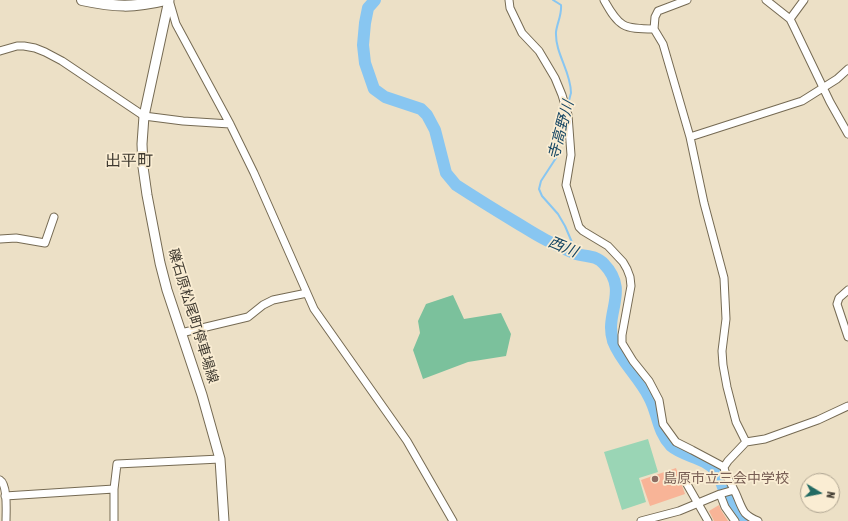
<!DOCTYPE html>
<html>
<head>
<meta charset="utf-8">
<style>
  body { margin:0 }
  #map { position:relative; width:848px; height:521px; overflow:hidden; background:#ece0c6; font-family:"Asap Condensed",sans-serif }
  canvas { display:block }
  .north { position:absolute; left:800px; top:473px; width:40px; height:40px; box-sizing:border-box; background:#faedd3; border:1px solid #afa592; border-radius:50%; rotate:100deg; font-size:11px; font-weight:700; line-height:16px; text-align:center; color:#3f3a30 }
  .north::after { content:''; display:block; margin:auto; width:14px; height:18px; background:#236b63; clip-path:polygon(50% 0,100% 100%,50% 72%,0 100%) }
</style>
</head>
<body>
<div id="map">
<canvas width="848" height="521"></canvas>
<div class="north">N</div>
</div>
<script>
const g = document.querySelector('canvas').getContext('2d');
g.lineJoin = 'round';
function fill(path, color) {
  g.fillStyle = color;
  g.fill(path, 'evenodd');
}
function strokePath(path, color, width, dash) {
  g.strokeStyle = color;
  g.lineWidth = width;
  g.lineCap = dash ? 'butt' : 'round';
  g.setLineDash(dash || []);
  g.stroke(path);
}
function write(font, color, halo, rows, align = 'center') {
  g.font = font + ' "Asap Condensed","Noto Sans JP",sans-serif';
  g.lineWidth = 3.5;
  g.setLineDash([]);
  g.textBaseline = 'middle';
  g.strokeStyle = halo;
  g.fillStyle = color;
  for (const [text, x, y, turn = 0] of rows) {
    g.save();
    g.translate(x, y);
    g.rotate((+turn || 0) * Math.PI / 180);
    g.textAlign = isNaN(turn) ? turn : align;
    if (halo) g.strokeText(text, 0, 0);
    g.fillText(text, 0, 0);
    g.restore();
  }
}
fill(new Path2D(`
  M648 439 658 472 639 478 646 502 622 510 604 452Z`), '#9ad5b5');
fill(new Path2D(`
  M453 295 464 319 501 313 511 334 506 356 468 362 423 379 413 350 420 333 418 321 426 304Z`), '#7bc19c');
strokePath(new Path2D(`
  M553 0 561 5C562 15 557 23 556 32 555 54 571 71 571 93 570 96 569 101 568 105
  M566 115 561 122 556 158 541 181 539 189 542 196 558 214 565 226 577 254`), '#88c6f1', 2);
strokePath(new Path2D(`
  M375 0 368 8 365 23 363 45 365 63 374 89 385 97 421 109 427 115 435 130 446 173 456 185C476 198 497 211 517 223 527 229 536 235 546 240 556 245 566 250 576 254 587 257 596 255 604 264 630 291 604 313 613 341 621 362 639 377 649 397 658 413 657 431 671 446 684 457 704 457 716 471 719 476 721 481 723 487 729 499 734 511 742 521`), '#88c6f1', 12);
fill(new Path2D(`
  M676 468 685 494 650 506 641 480Z
  M719 505 721 510 728 521H714L709 511Z`), '#f8b497');
const minor = new Path2D(`
  M169 0 176 24 230 124 254 173 314 309 407 441 453 521
  M509 0 510 8 522 33 539 51 555 78 562 95 568 115 571 155 566 185 579 227 583 231 608 246 623 262 627 269 630 277 631 286 622 335V343L633 361 649 381 659 400 663 424 676 442 692 450 724 467
  M604 0C619 27 623 29 654 29
  M687 0 658 11 655 17 654 29 663 44 690 137 704 203 724 278 726 319 722 351 723 365 727 387 736 422 746 442
  M766 0 790 19 793 25 830 102 848 134
  M790 19 804 0
  M0 51 17 46H24L35 48 45 52 62 61 144 116 183 121 230 124
  M690 137 802 101 837 79 848 69
  M0 239 16 238 45 243 54 217
  M848 290 839 298 837 304 848 337
  M181 333 248 317 263 305 273 300 307 293
  M684 479 708 521
  M0 480C8 485 6 512 6 521
  M720 494 725 507 735 521
  M5 496 114 489
  M114 521V489L117 464 220 459
  M641 521 679 511 720 494 734 490
  M758 521C753 519 749 517 745 513 740 506 738 497 734 490 731 482 725 476 724 467L728 461 746 442 765 439 818 420 848 406`);
const major = new Path2D(`
  M169 0 144 116 142 144 143 167 147 195 160 263 167 290 202 395 220 459 224 521`);
const highway = new Path2D(`
  M82 0C115 7 133 8 166 0`);
strokePath(minor, '#756a53', 9);
strokePath(major, '#756a53', 11);
strokePath(highway, '#756a53', 12);
strokePath(minor, '#fff', 7);
strokePath(major, '#fff', 9);
strokePath(highway, '#fff', 10);
for (const [x, y, r, color] of [
  [655,479,4,"#8d6e63"]
]) {
  const dot = new Path2D();
  dot.arc(x, y, r, 0, 2 * Math.PI);
  g.fillStyle = color;
  g.fill(dot);
  strokePath(dot, '#faedd3', 1.5);
}
write('14px', '#3f3a30', '#faedd3', [
  ["礫石原松尾町停車場線",193,316,73]
]);
write('14px', '#785e54', '#faedd3', [
  ["島原市立三会中学校",663,479]
], 'left');
write('italic 15px', '#164663', '#faedd3', [
  ["寺高野川",561,130,-75],
  ["西川",563,247,23]
]);
write('16px', '#3f3a30', '#faedd3', [
  ["出平町",129,161]
]);
</script>
</body>
</html>
